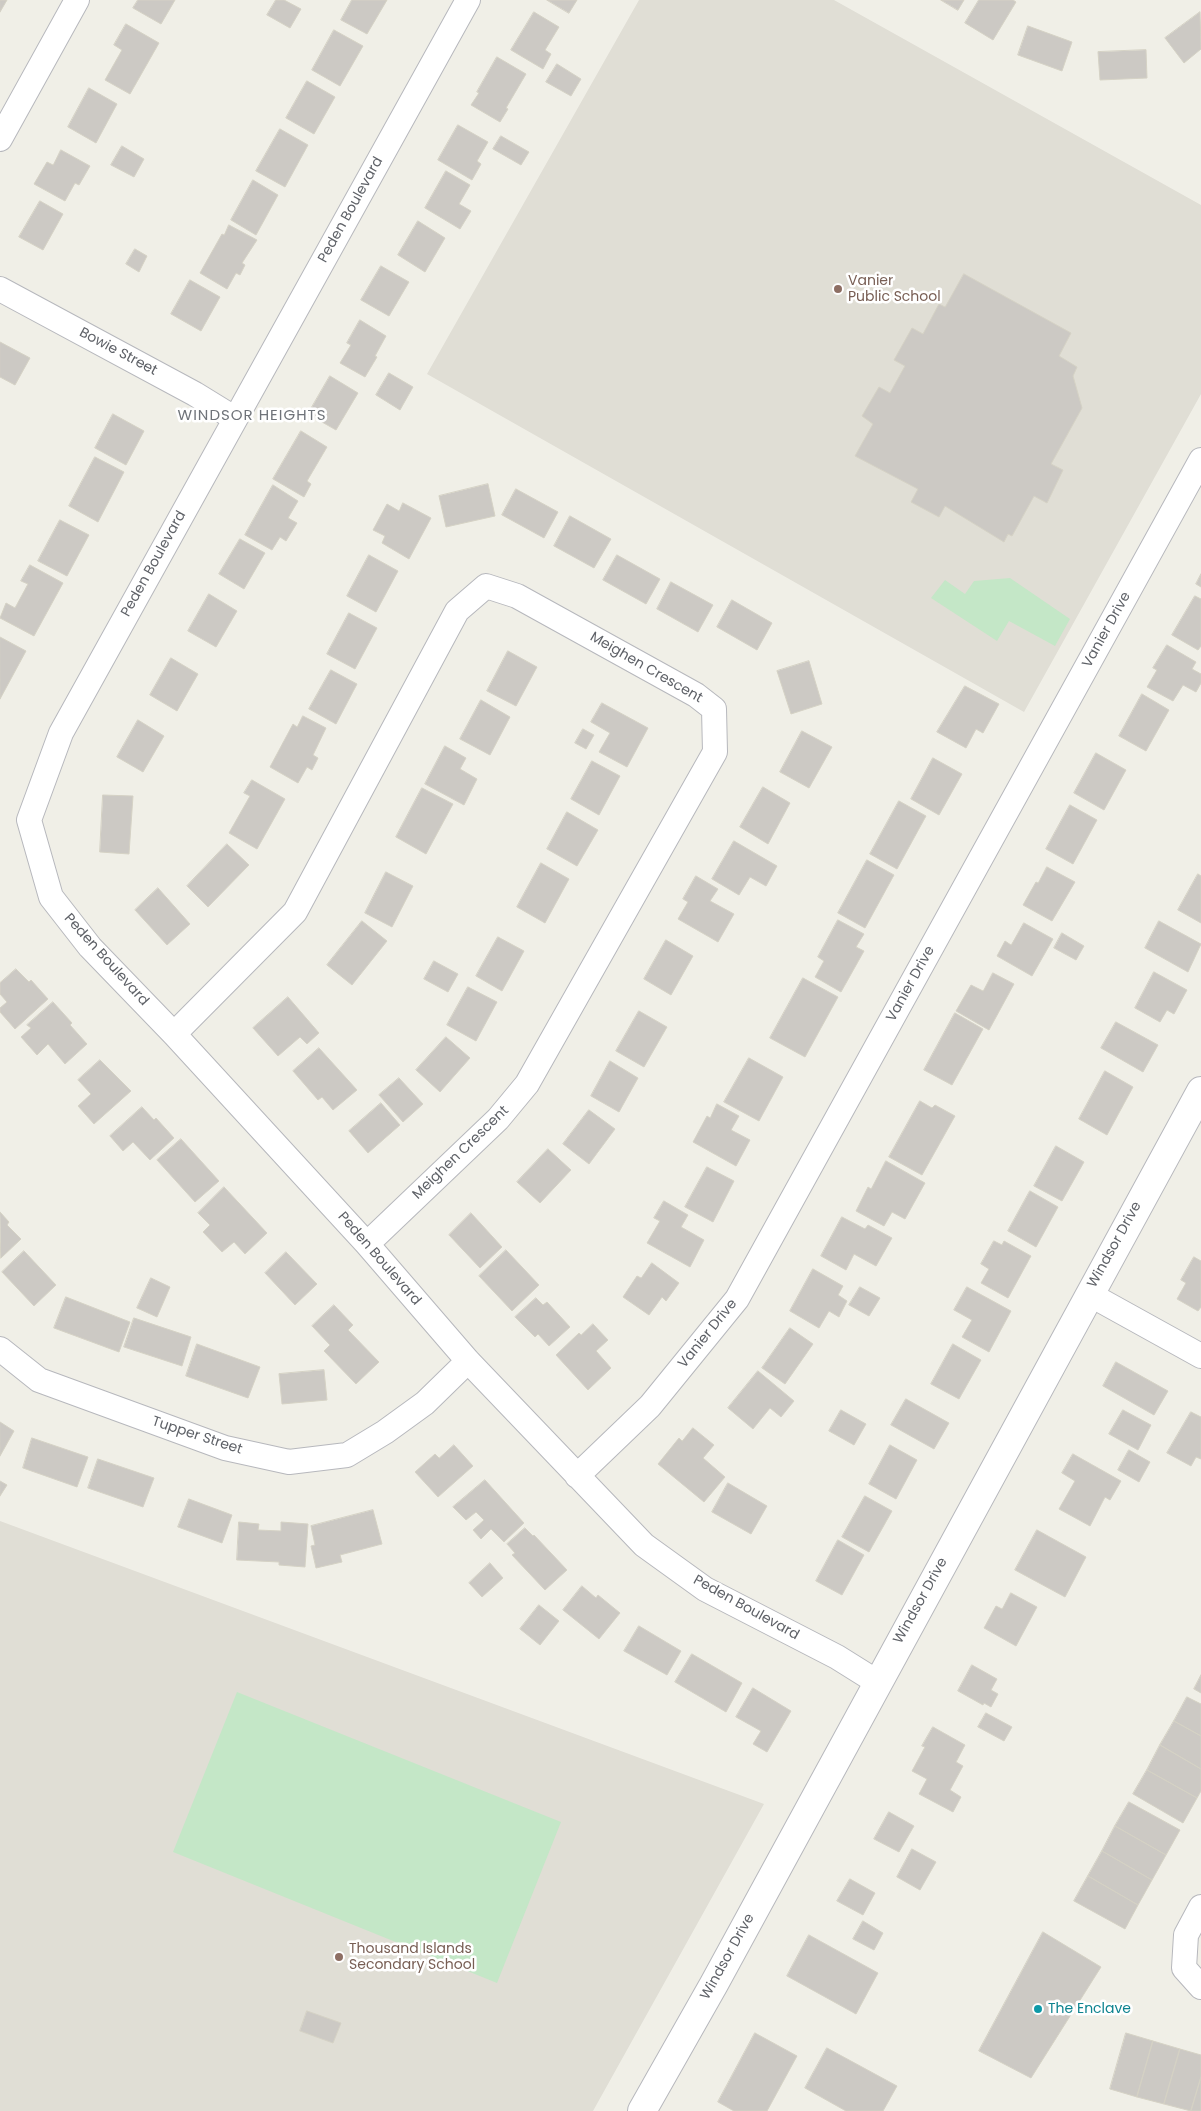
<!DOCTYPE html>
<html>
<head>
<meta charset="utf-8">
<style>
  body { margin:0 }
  canvas { display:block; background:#f0efe7 }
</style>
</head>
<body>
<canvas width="1201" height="2111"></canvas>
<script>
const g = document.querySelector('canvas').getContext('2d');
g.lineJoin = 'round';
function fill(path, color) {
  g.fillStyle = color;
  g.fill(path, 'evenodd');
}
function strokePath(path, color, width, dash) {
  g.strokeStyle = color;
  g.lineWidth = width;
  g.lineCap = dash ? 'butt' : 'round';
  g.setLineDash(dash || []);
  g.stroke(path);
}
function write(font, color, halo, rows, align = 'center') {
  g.font = font + ' Poppins,sans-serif';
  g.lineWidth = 5;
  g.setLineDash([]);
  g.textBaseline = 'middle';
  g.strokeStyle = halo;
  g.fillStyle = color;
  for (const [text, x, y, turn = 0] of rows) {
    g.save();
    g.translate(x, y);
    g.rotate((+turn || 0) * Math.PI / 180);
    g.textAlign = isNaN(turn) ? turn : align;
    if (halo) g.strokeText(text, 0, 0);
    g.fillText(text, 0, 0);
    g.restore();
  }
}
fill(new Path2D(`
  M639 0H834L1201 205V394L1024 712 427 374Z
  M0 1521 764 1804 593 2111H0Z`), '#e0ded5');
fill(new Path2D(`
  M1010 578 1070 619 1055 646 1009 621 997 641 931 598 945 580 965 594 974 581Z
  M237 1692 561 1822 497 1983 173 1852Z`), '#c4e7c7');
const building = new Path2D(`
  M0 0H7L0 12Z
  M138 0H175L161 24 133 8Z
  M276 0H284L301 9 290 28 267 15Z
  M352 0H387L367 34 341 20Z
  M547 0H577L569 13Z
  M941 0H964L958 10Z
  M979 0H1013L1016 2 993 40 965 23Z
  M534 12 559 27 545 50 551 54 543 69 511 50Z
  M1200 12 1201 49 1184 63 1165 38Z
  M126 24 159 43 130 94 105 80 122 50 114 45Z
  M1028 26 1072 42 1062 71 1018 55Z
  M334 30 363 46 340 86 312 70Z
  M1146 50 1147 78 1100 80 1098 52Z
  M497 57 526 74 506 108 508 109 500 122 471 105 479 93 477 92Z
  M557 64 581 79 571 96 546 82Z
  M307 81 335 97 314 134 286 118Z
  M89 88 117 104 96 143 68 127Z
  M458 125 488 142 477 161 481 164 472 180 438 160Z
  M280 129 308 145 285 187 256 171Z
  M501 136 529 152 521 165 493 149Z
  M122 146 144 159 134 177 111 165Z
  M61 150 90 166 79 185 75 183 65 201 34 184 47 162 53 165Z
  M446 171 470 185 459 204 471 211 460 229 425 208Z
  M253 180 278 195 256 235 231 220Z
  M40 201 63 214 43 250 19 237Z
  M418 221 445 238 425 272 398 255Z
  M229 225 257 240 242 263 245 265 240 275 236 273 227 289 200 273 222 234 224 235Z
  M135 249 147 256 139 272 126 264Z
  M381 266 409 282 389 316 361 300Z
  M964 274 1071 333 1059 356 1077 367 1073 376 1082 408 1051 464 1063 470 1047 503 1034 496 1012 536 1008 534 1004 542 945 506 939 517 911 502 918 489 855 456 873 424 862 416 879 387 890 393 905 366 894 360 912 328 923 334 939 304 945 307Z
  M190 280 220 297 201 331 171 314Z
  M360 320 386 336 375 356 377 357 365 377 340 363 351 345 347 343Z
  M0 342 30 358 15 385 0 377Z
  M389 373 413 387 400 410 376 395Z
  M330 376 358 393 336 430 308 414Z
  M113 414 144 431 126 465 95 448Z
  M301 431 327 447 307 481 311 484 304 497 273 479Z
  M95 457 124 472 98 522 69 506Z
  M488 484 495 516 446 527 439 496Z
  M273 485 298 501 288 518 297 523 286 541 280 537 272 550 245 535Z
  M516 489 558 512 544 538 502 515Z
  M403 503 431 518 409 559 382 543 385 536 373 530 387 504 399 511Z
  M570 516 611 539 594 568 554 546Z
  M60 520 89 535 67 576 38 561Z
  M240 539 265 553 244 589 219 574Z
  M369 555 398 571 376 612 347 596Z
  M617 555 660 579 646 604 603 580Z
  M30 565 63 583 34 636 0 618 6 603 15 608 28 584 21 581Z
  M1201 574V587L1196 584Z
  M671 582 713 605 698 632 657 609Z
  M209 594 237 611 216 647 188 631Z
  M1195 596 1201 599V646L1198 650 1172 635Z
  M732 600 772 623 757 650 717 627Z
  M349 613 377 628 355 669 327 654Z
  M0 637 26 651 0 699Z
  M1167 645 1196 662 1192 669 1201 674V683L1196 692 1183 685 1173 701 1147 687 1157 670 1153 668Z
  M508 651 537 667 516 706 487 691Z
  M171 658 198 674 177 711 150 695Z
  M809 661 822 704 791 714 777 671Z
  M331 670 357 684 336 724 309 709Z
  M965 686 999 704 983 733 976 729 966 748 937 732Z
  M1142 694 1169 710 1146 751 1119 736Z
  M481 700 510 717 490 755 460 739Z
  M602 703 648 728 627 767 599 752 610 733 591 722Z
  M303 716 326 728 313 755 318 758 312 770 307 767 298 783 270 767 293 724 297 727Z
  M138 720 164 736 143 772 117 757Z
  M583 729 594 735 586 749 575 743Z
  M802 731 832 747 809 788 780 772Z
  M445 746 466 758 460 769 477 779 464 805 425 784Z
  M1096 753 1126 770 1104 810 1074 793Z
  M933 758 962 774 939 815 911 799Z
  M592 761 620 776 599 815 571 799Z
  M252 780 285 799 257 849 229 833 250 796 244 793Z
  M763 787 790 803 768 844 740 827Z
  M422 788 453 804 426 854 396 837Z
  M103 795 133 796 129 854 100 852Z
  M899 801 926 816 897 869 870 854Z
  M1070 805 1097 820 1073 864 1046 849Z
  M567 812 598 830 577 866 547 849Z
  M734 841 777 866 766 886 750 877 739 895 712 879Z
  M227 844 249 865 208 907 187 886Z
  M867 860 894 875 865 928 838 913Z
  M541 863 569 879 545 923 517 907Z
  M1047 867 1075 882 1052 921 1023 905 1036 882 1038 883Z
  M386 872 413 886 392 927 365 913Z
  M1198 874 1201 876V923L1178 910Z
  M696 876 718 889 710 901 734 914 718 942 678 919 688 902 683 899Z
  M158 888 190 924 167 945 135 910Z
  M838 920 864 934 856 947 864 951 841 992 815 977 824 961 818 957Z
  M362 921 387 941 352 985 327 965Z
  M1159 921 1201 944 1188 972 1145 948Z
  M1024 923 1053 939 1032 976 997 956 1005 941 1011 945Z
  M1062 933 1084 946 1076 960 1054 948Z
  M498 937 524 951 502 991 476 976Z
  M666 940 693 956 671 995 644 979Z
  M434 961 458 974 448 992 424 979Z
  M16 969 29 982 31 980 48 999 15 1029 0 1012V1008L7 1002 0 994V983Z
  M1154 972 1187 990 1174 1014 1167 1010 1160 1022 1135 1008Z
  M993 973 1014 984 989 1030 956 1011 971 985 983 991Z
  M803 978 838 997 805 1057 770 1038Z
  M468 987 497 1002 476 1041 447 1025Z
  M288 997 319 1033 307 1044 300 1037 278 1056 253 1028Z
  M53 1002 72 1023 70 1025 87 1044 65 1064 48 1044 37 1055 21 1037 31 1028 27 1025Z
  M639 1011 667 1027 644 1067 616 1051Z
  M955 1013 983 1029 952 1085 924 1070Z
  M1116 1022 1158 1045 1143 1072 1101 1048Z
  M446 1037 470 1058 440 1092 416 1070Z
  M319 1048 357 1090 333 1110 322 1097 318 1100 293 1071Z
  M749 1058 783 1077 759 1121 724 1102Z
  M100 1060 131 1091 94 1124 78 1106 91 1094 78 1080Z
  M610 1061 638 1078 619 1112 591 1096Z
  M1105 1071 1133 1087 1107 1135 1079 1119Z
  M399 1078 423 1104 403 1122 379 1095Z
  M920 1101 932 1108 935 1105 955 1116 922 1175 889 1157Z
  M381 1103 400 1125 368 1153 349 1131Z
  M717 1104 739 1116 731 1130 750 1140 736 1166 693 1142 707 1116 710 1118Z
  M142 1107 154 1120 156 1118 174 1138 150 1160 133 1142 123 1151 110 1136Z
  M589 1110 615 1129 589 1164 563 1144Z
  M181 1139 219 1181 195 1202 157 1160Z
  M1056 1146 1084 1162 1062 1201 1034 1186Z
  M548 1149 571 1170 540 1203 517 1182Z
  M886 1161 925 1183 905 1219 892 1212 884 1226 856 1211 868 1187 871 1189Z
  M707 1167 734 1181 713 1222 685 1207Z
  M224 1187 267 1233 245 1254 234 1242 222 1252 203 1232 210 1225 198 1213Z
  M1030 1191 1058 1207 1036 1247 1008 1231Z
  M664 1201 688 1215 681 1227 704 1240 690 1267 647 1243 660 1221 654 1218Z
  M0 1212 9 1222 7 1225 21 1239 1 1258Z
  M471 1213 502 1247 480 1268 449 1235Z
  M842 1217 865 1229 868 1225 892 1238 876 1266 854 1254 846 1270 821 1256Z
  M994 1241 1002 1245 1004 1241 1031 1256 1008 1298 981 1283 989 1269 981 1264Z
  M506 1250 539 1285 512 1311 479 1276Z
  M24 1251 56 1285 34 1306 2 1272Z
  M286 1252 317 1284 295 1305 265 1273Z
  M1194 1257 1201 1261V1307L1198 1311 1177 1299 1186 1283 1181 1280Z
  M652 1263 679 1283 666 1301 662 1297 649 1315 623 1297 637 1276 641 1278Z
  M813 1269 843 1286 838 1295 847 1301 839 1317 829 1311 819 1328 790 1311Z
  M151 1278 170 1287 157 1317 137 1308Z
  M860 1287 880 1298 869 1316 849 1305Z
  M967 1287 1011 1311 989 1352 962 1337 972 1320 954 1310Z
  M66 1297 130 1322 119 1352 54 1328Z
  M536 1298 543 1305 547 1302 570 1327 549 1346 538 1334 535 1337 515 1317Z
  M334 1305 353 1325 348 1330 379 1362 356 1384 324 1351 330 1345 312 1326Z
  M134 1318 191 1337 182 1366 124 1347Z
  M593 1324 608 1340 596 1351 611 1368 588 1390 556 1355 579 1333 581 1335Z
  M790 1328 813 1344 785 1384 762 1368Z
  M197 1344 260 1367 248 1398 186 1376Z
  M953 1344 981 1360 959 1399 931 1384Z
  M1116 1362 1168 1391 1154 1415 1103 1386Z
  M324 1370 327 1400 282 1404 279 1374Z
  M758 1371 794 1401 781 1417 770 1408 753 1429 728 1408Z
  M906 1399 949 1423 934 1449 891 1425Z
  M841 1410 866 1424 854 1445 829 1431Z
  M1123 1410 1151 1425 1138 1450 1109 1434Z
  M1191 1412 1201 1417V1459L1196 1457 1191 1466 1167 1453Z
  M0 1422 14 1431 0 1456Z
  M693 1428 714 1445 703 1458 725 1477 704 1502 658 1464 679 1438 682 1441Z
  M32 1438 88 1457 77 1487 23 1468Z
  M454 1445 473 1466 438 1497 415 1472 435 1454 439 1458Z
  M890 1445 917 1460 896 1499 869 1484Z
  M1129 1450 1150 1462 1139 1482 1118 1470Z
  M1073 1454 1121 1481 1110 1500 1105 1497 1090 1526 1059 1509 1075 1481 1062 1473Z
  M98 1459 154 1478 143 1507 88 1488Z
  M485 1480 524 1523 504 1542 491 1529 481 1539 473 1530 484 1520 476 1512 466 1520 453 1507Z
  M0 1481 7 1485 0 1496Z
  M728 1483 767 1506 751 1534 712 1512Z
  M865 1496 892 1511 869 1552 842 1537Z
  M189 1499 232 1515 222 1543 178 1527Z
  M373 1510 382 1544 340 1555 342 1562 316 1568 311 1546 315 1545 311 1526Z
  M239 1522 259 1524 258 1530 281 1531V1522L308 1524 305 1567 279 1565V1562L237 1560Z
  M525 1528 533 1536 534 1535 567 1570 545 1590 512 1555 515 1553 507 1544Z
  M1037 1530 1086 1557 1065 1597 1015 1570Z
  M838 1540 864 1555 842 1595 816 1581Z
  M490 1563 503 1578 482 1597 469 1583Z
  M582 1586 596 1598 598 1595 620 1613 599 1639 563 1610Z
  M1011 1593 1037 1607 1016 1646 984 1628 996 1606 1002 1609Z
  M539 1605 559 1621 540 1645 520 1629Z
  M639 1626 681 1651 667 1675 624 1651Z
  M692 1654 742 1683 726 1712 675 1682Z
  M972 1665 997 1679 991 1690 998 1694 991 1707 984 1703 983 1705 958 1691Z
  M1201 1675V1693L1194 1689Z
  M753 1688 791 1711 767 1752 753 1744 761 1731 736 1717Z
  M1187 1697 1201 1704V1736L1174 1721Z
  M986 1713 1012 1727 1004 1741 978 1727Z
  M1174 1721 1201 1736V1769L1160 1745Z
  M933 1727 965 1745 956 1762 963 1766 950 1790 961 1797 953 1812 919 1794 927 1779 912 1771 925 1747 922 1746Z
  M1160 1745 1201 1769V1791L1197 1798 1147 1770Z
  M1147 1770 1197 1798 1183 1823 1133 1794Z
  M1129 1802 1180 1830 1166 1855 1115 1826Z
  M889 1812 914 1826 899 1852 874 1839Z
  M1115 1826 1166 1855 1152 1880 1102 1851Z
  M912 1849 936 1862 920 1890 897 1877Z
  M1102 1851 1152 1880 1138 1905 1088 1876Z
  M1088 1876 1138 1905 1125 1929 1074 1901Z
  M850 1879 875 1893 863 1915 837 1901Z
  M863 1921 883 1933 874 1950 853 1939Z
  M1043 1932 1101 1967 1031 2078 979 2051Z
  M809 1935 878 1973 856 2014 787 1976Z
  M307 2011 341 2023 333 2043 300 2031Z
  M755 2033 797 2056 767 2111H734L718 2102Z
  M1126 2033 1153 2041 1137 2097 1110 2089Z
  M1153 2041 1180 2049 1164 2104 1137 2097Z
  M827 2048 897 2086 883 2111H846L805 2088Z
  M1180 2049 1201 2055V2077L1191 2111 1164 2104Z
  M1201 2077V2111H1191Z`);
fill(building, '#ccc9c4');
strokePath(building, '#d5d2c5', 1);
const minor = new Path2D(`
  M468 0 61 733 29 820 51 897 90 947 174 1034 367 1244 468 1361 644 1545 705 1589 837 1657 877 1682
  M0 139 77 0
  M0 289 195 394 234 418
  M174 1034 295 912 457 611 486 586 517 596 696 695 714 709 715 752 527 1084 498 1119 367 1244
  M1089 1294 1201 1356
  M0 1349 39 1380 225 1448 289 1462 347 1455 385 1432 425 1403 468 1361
  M577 1476 650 1406 737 1299 1201 460
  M1201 1907 1186 1935 1184 1968 1201 1987`);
const tertiary = new Path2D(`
  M642 2111 714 1984 1201 1091`);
strokePath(minor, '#b7b8bd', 26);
strokePath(tertiary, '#b7b8bd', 30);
strokePath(minor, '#fff', 24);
strokePath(tertiary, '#fff', 28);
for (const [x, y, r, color] of [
  [838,289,5,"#8d6e63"],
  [339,1957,5,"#8d6e63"],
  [1038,2009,5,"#0f9aa8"]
]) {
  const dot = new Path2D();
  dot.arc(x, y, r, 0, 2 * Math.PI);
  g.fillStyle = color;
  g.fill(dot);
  strokePath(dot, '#fff', 2);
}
write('14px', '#5e6167', '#fff', [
  ["Peden Boulevard",351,210,-61],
  ["Bowie Street",118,352,28],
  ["Peden Boulevard",154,564,-61],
  ["Vanier Drive",1107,630,-61],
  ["Meighen Crescent",646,668,30],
  ["Peden Boulevard",106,960,48],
  ["Vanier Drive",911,984,-61],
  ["Meighen Crescent",461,1153,-44],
  ["Windsor Drive",1115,1245,-61],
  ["Peden Boulevard",379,1259,49],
  ["Vanier Drive",708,1334,-51],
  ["Tupper Street",197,1436,18],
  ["Windsor Drive",921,1601,-61],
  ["Peden Boulevard",746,1608,29],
  ["Windsor Drive",728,1957,-61]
]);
write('14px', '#785e54', '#fff', [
  ["Vanier",848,281],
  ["Public School",848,297],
  ["Thousand Islands",349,1949],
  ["Secondary School",349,1965]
], 'left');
write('14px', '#0d838f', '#fff', [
  ["The Enclave",1048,2009]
], 'left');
g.letterSpacing = '1px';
write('15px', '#6f7379', '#fff', [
  ["WINDSOR HEIGHTS",252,416]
]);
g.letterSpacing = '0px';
</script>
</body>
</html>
